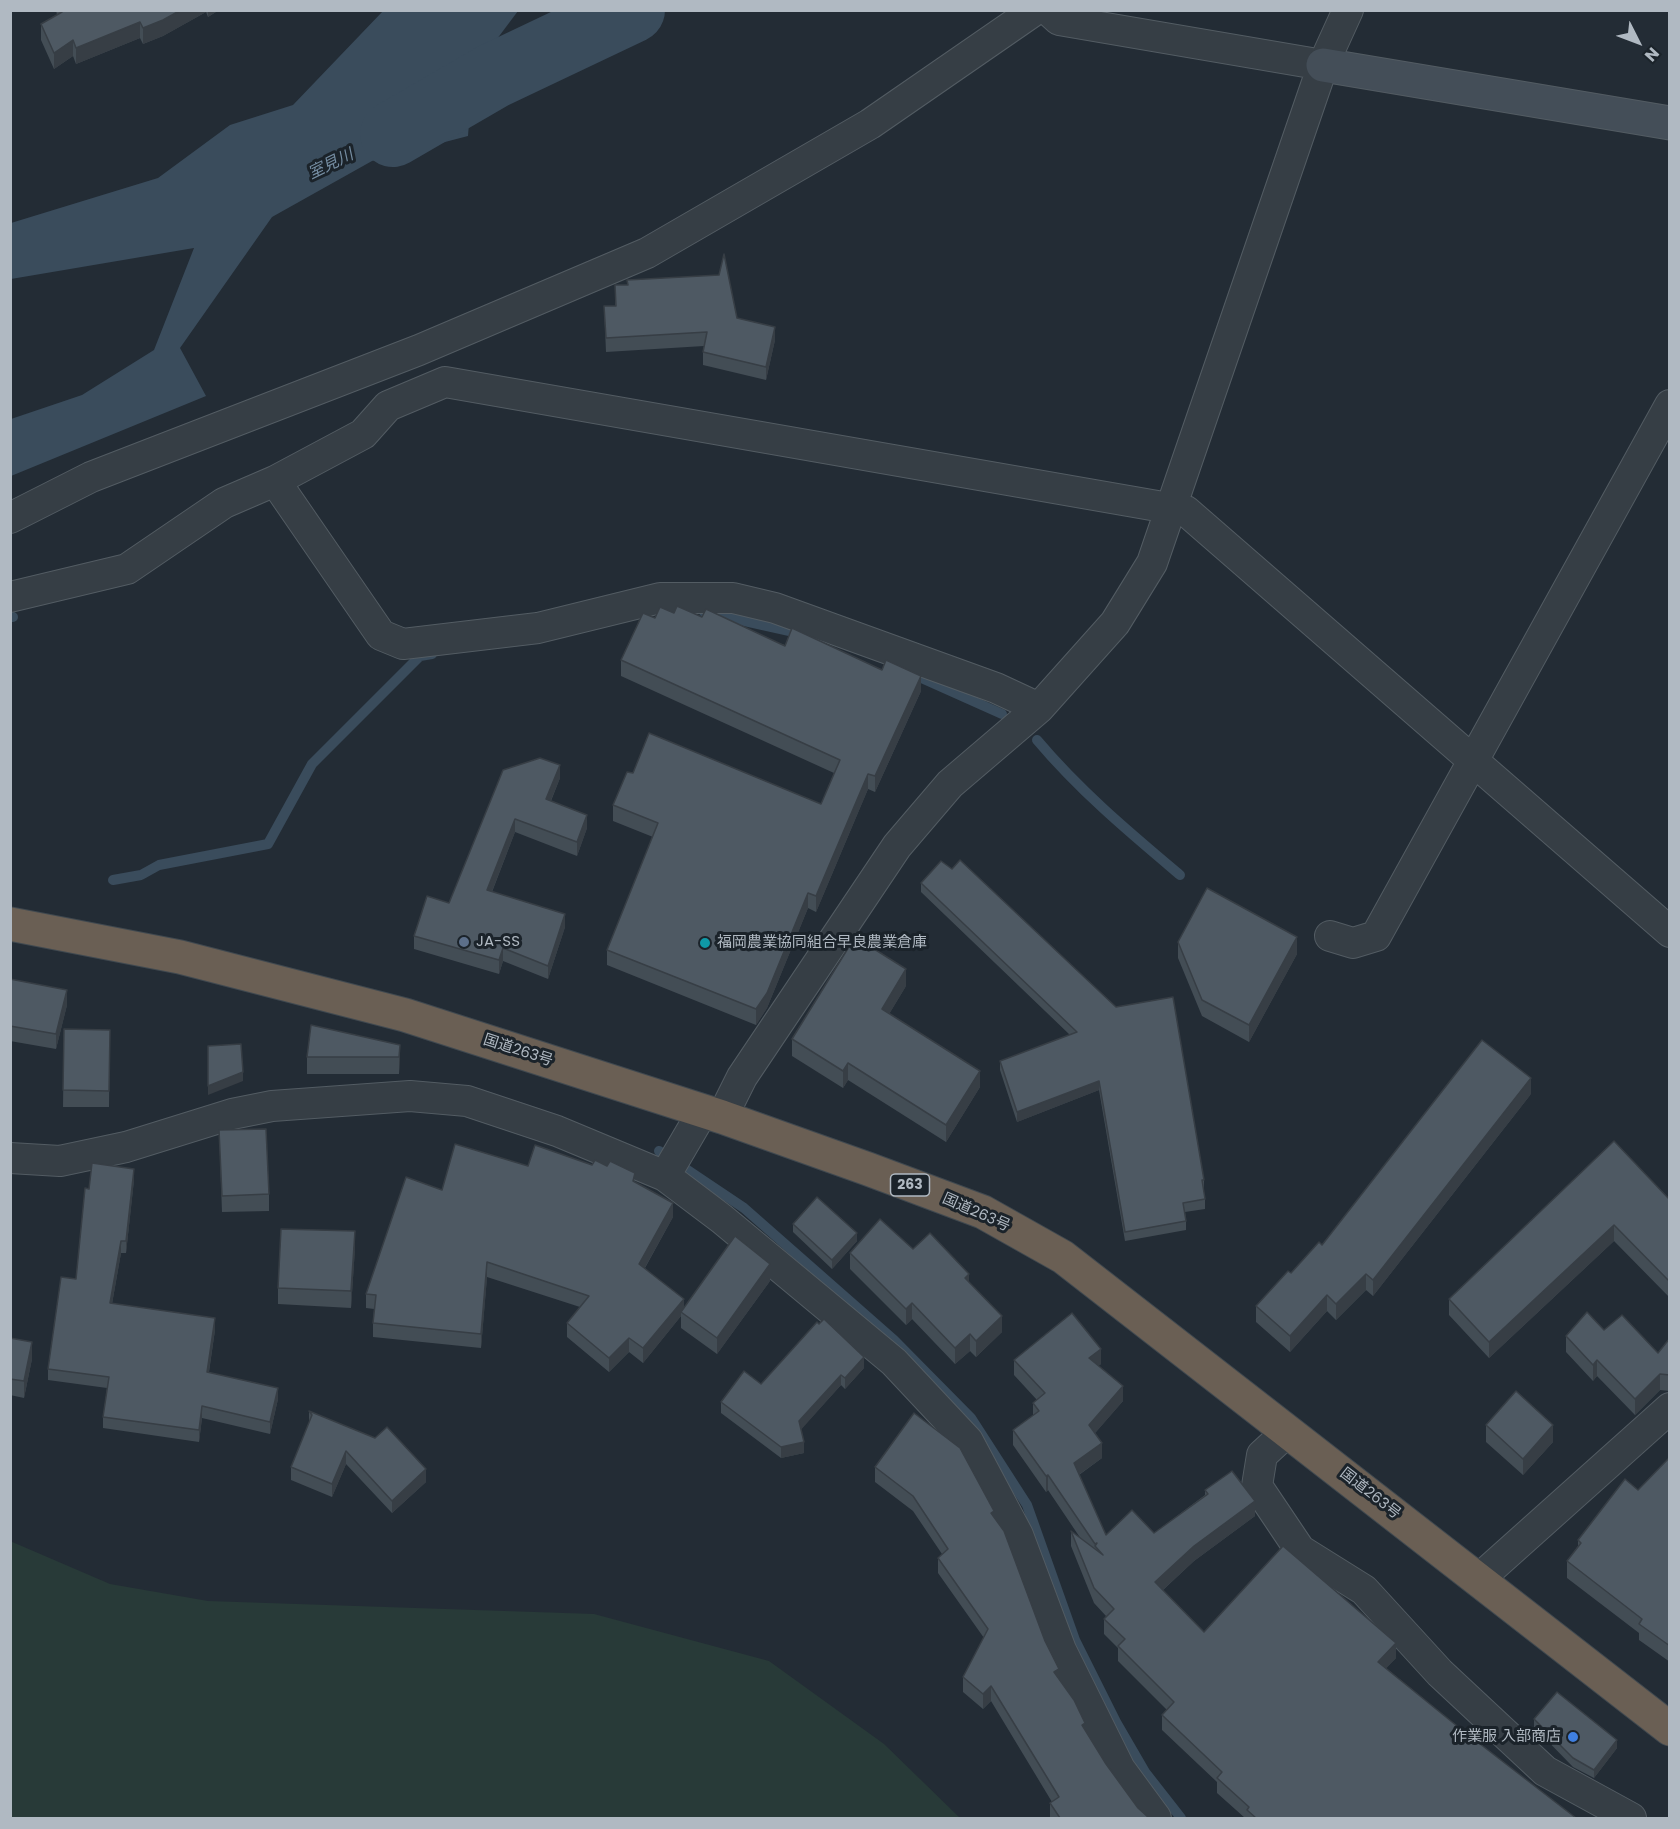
<!DOCTYPE html>
<html>
<head>
<meta charset="utf-8">
<style>
  body { margin:0 }
  #map { position:relative; width:1680px; height:1829px; overflow:hidden; background:#232c35; font-family:Poppins,sans-serif }
  canvas { display:block }
  .frame { position:absolute; inset:0; border:12px solid #b0b9c2; pointer-events:none }
  .north { position:absolute; left:1608px; top:12px; width:60px; height:60px; -webkit-text-stroke:4px #1b232a; paint-order:stroke; rotate:132deg; font-size:16px; font-weight:700; line-height:24px; text-align:center; color:#b0b9c2 }
  .north::after { content:''; display:block; margin:auto; width:21px; height:27px; background:#b0b9c2; clip-path:polygon(50% 0,100% 100%,50% 72%,0 100%) }
</style>
</head>
<body>
<div id="map">
<canvas width="1680" height="1829"></canvas>
<div class="frame"></div>
<div class="north">N</div>
</div>
<script>
const g = document.querySelector('canvas').getContext('2d');
g.lineJoin = 'round';
function fill(path, color) {
  g.fillStyle = color;
  g.fill(path, 'evenodd');
}
function strokePath(path, color, width, dash) {
  g.strokeStyle = color;
  g.lineWidth = width;
  g.lineCap = dash ? 'butt' : 'round';
  g.setLineDash(dash || []);
  g.stroke(path);
}
function write(font, color, halo, rows, align = 'center') {
  g.font = font + ' Poppins,"Noto Sans JP",sans-serif';
  g.lineWidth = 6;
  g.setLineDash([]);
  g.textBaseline = 'middle';
  g.strokeStyle = halo;
  g.fillStyle = color;
  for (const [text, x, y, turn = 0] of rows) {
    g.save();
    g.translate(x, y);
    g.rotate((+turn || 0) * Math.PI / 180);
    g.textAlign = isNaN(turn) ? turn : align;
    if (halo) g.strokeText(text, 0, 0);
    g.fillText(text, 0, 0);
    g.restore();
  }
}
fill(new Path2D(`
  M10 1541 110 1584 208 1601 594 1614 769 1661 884 1744 960 1818H11Z`), '#283a38');
fill(new Path2D(`
  M383 11H518L473 71 468 136 372 161 272 217 180 348 206 396 11 476V419L82 395 154 350 194 248 11 279V223L158 178 230 125 293 105Z`), '#3a4c5c');
strokePath(new Path2D(`
  M704 612 803 634
  M10 617H13
  M908 672 1002 714
  M1037 740C1080 791 1129 832 1180 875
  M113 880 141 875 159 865 268 844 312 764 420 656 432 654
  M659 1151 744 1208 894 1340 971 1418 1027 1505 1075 1640 1116 1722 1145 1772 1181 1818`), '#3a4c5c', 10);
strokePath(new Path2D(`
  M393 134 493 76 632 10`), '#3a4c5c', 66);
const street = new Path2D(`
  M1048 10 1059 20 1323 65
  M275 481 381 635 403 644 538 628 660 598H733L775 608 996 688 1039 708
  M10 518 91 477 419 350 647 253 870 124 1035 10
  M10 597 127 569 224 503 275 481 363 434 388 406 445 382 1186 511 1670 932
  M1330 936 1353 943 1376 936 1670 405
  M722 1117 742 1077 897 846 950 784 1039 708 1115 623 1152 563 1323 65 1348 10
  M10 1158 60 1161 126 1147 232 1114 272 1106 410 1096 467 1101 557 1131 665 1176 722 1219 894 1362 968 1441 1018 1535 1061 1650 1120 1769 1156 1818
  M665 1176 703 1111
  M1288 1431 1262 1455 1257 1486 1300 1550 1364 1590 1440 1673 1545 1771 1631 1818
  M1480 1578 1670 1408`);
const secondary = new Path2D(`
  M1323 65 1670 123`);
const highway = new Path2D(`
  M10 924 180 957 405 1015 722 1117 868 1169 983 1212 1063 1257 1670 1729`);
strokePath(street, '#535c63', 32);
strokePath(secondary, '#535c63', 35);
strokePath(highway, '#404950', 35);
strokePath(street, '#363e45', 30);
strokePath(secondary, '#444e58', 33);
strokePath(highway, '#6a5f54', 33);
fill(new Path2D(`
  M56 10H219L208 17 206 12 163 36 143 44 140 38 76 64 73 56 54 69 41 40V24L57 15Z
  M627 280 737 318 775 340 766 380 703 365V352L704 346 606 352 604 306H615V285H627Z
  M674 613 702 617 921 691 875 792 868 789 816 912 808 908 767 1008 756 1025 607 965V950L653 837 613 821V805L633 773 821 804 834 773 621 676V660L655 618Z
  M503 770 560 778 551 801 587 828 577 856 515 832 492 892 565 927 548 979 503 961 499 974 414 949V936L449 903Z
  M941 861 1204 1180V1189H1203L1205 1199V1209L1185 1212 1186 1221V1230L1125 1241 1099 1090 1017 1122 1000 1070V1061L1070 1035 921 892V883Z
  M1178 942 1297 954 1249 1042 1202 1016 1178 958Z
  M10 979 67 1005 56 1049 10 1041Z
  M906 986 889 1014 980 1087 946 1142 848 1080 843 1088 792 1056V1039Z
  M64 1029 110 1030 109 1107H63Z
  M400 1045 399 1074H307V1057Z
  M1531 1094 1373 1296 1366 1290 1336 1320 1327 1311 1290 1352 1256 1322V1306L1322 1245Z
  M219 1130 269 1194V1211L222 1212Z
  M528 1166 635 1182 673 1217 645 1268 684 1307 770 1281 717 1354 681 1328V1316L643 1363 629 1352 609 1372 567 1337V1323L580 1307 487 1277 481 1348 373 1337V1323L374 1309 366 1308V1294L442 1190Z
  M134 1180 126 1253H121L112 1304 215 1330 209 1372 278 1399 270 1434 202 1418 199 1442 103 1428V1417L107 1388 48 1380V1369L76 1279 89 1189Z
  M1670 1200V1298L1614 1241 1489 1358 1449 1315V1299Z
  M793 1224 857 1241 832 1269 793 1232Z
  M355 1248 351 1308 278 1304V1288Z
  M913 1249 969 1282 1002 1332 976 1357 970 1351 955 1364 912 1319 906 1325 850 1269V1253Z
  M1604 1330 1658 1353 1670 1338V1391L1660 1390 1635 1415 1597 1376 1593 1381 1566 1352V1336Z
  M10 1338 32 1359 24 1398 10 1395Z
  M1014 1360 1101 1364 1098 1366 1123 1401 1095 1433 1102 1458 1079 1475 1106 1535 1154 1533 1205 1495V1490L1255 1516 1194 1561 1163 1590 1204 1632 1396 1658 1386 1668 1462 1730 1576 1818H1245L1217 1793V1782L1162 1730V1715L1167 1710 1118 1661V1648L1104 1634V1619L1106 1616 1094 1603 1071 1546V1531L1081 1539 1048 1490 1046 1492 1013 1445V1430L1033 1416V1403L1037 1400 1014 1375Z
  M864 1368 845 1389 841 1385 801 1429 804 1453 781 1458 721 1413V1402Z
  M309 1411 426 1482 392 1513 346 1464 332 1497 291 1480V1467L309 1423Z
  M1486 1425 1553 1442 1523 1475 1486 1442Z
  M1670 1457V1662L1639 1640V1633L1567 1578V1561L1578 1546V1540L1638 1490Z
  M875 1467 994 1518 1059 1679 1085 1730 1106 1764 1138 1808 1149 1818H1050V1803L1052 1802 991 1701 983 1709 963 1692V1677L984 1638 938 1573V1558L942 1554 913 1511 875 1482Z
  M1534 1719 1617 1748 1594 1778 1573 1767 1534 1727Z`), '#434d55');
fill(new Path2D(`
  M181 10H206V12L163 36 143 44V28Z
  M208 10H219L208 17Z
  M140 22V38L76 64V48Z
  M73 40V56L54 69V53Z
  M775 327V340L766 380V367Z
  M921 676V691L875 792V776Z
  M560 765V778L546 812V799Z
  M868 774V789L816 912V896Z
  M587 815V828L577 856V842Z
  M515 819V832L487 904V890Z
  M808 893V908L767 1008 756 1025V1009Z
  M565 914V927L548 979V966Z
  M1297 937V954L1249 1042V1025Z
  M503 948V961L499 974V960Z
  M906 969V986L882 1026V1009Z
  M67 990V1005L56 1049V1034Z
  M400 1045V1061L399 1074V1057Z
  M848 1063V1080L843 1088V1071Z
  M980 1071V1087L946 1142V1125Z
  M243 1072V1081L208 1095V1086Z
  M1531 1078V1094L1373 1296V1280Z
  M1099 1081V1090L1017 1122V1112Z
  M134 1169V1180L126 1253V1241Z
  M673 1203V1217L639 1278V1264Z
  M1614 1225V1241L1489 1358V1342Z
  M355 1231V1248L351 1308V1291Z
  M857 1233V1241L832 1269V1260Z
  M121 1241V1253L110 1315V1303Z
  M487 1262V1277L481 1348V1334Z
  M770 1264V1281L717 1354V1338Z
  M969 1274V1290L965 1278Z
  M1366 1274V1290L1336 1320V1304Z
  M1327 1295V1311L1290 1352V1336Z
  M684 1299V1313L681 1312V1316L643 1363V1348Z
  M912 1303V1319L906 1325V1309Z
  M1002 1316V1332L976 1357V1341Z
  M215 1318V1330L207 1384V1372Z
  M970 1334V1351L955 1364V1348Z
  M629 1338V1352L609 1372V1358Z
  M32 1342V1359L24 1398V1381Z
  M1101 1349V1364L1089 1374V1358Z
  M864 1357V1368L845 1389V1378Z
  M1597 1360V1376L1593 1381V1365Z
  M1660 1374V1390L1635 1415V1399Z
  M841 1375V1385L799 1432V1421Z
  M1123 1386V1401L1089 1440V1425Z
  M278 1388V1399L270 1434V1422Z
  M202 1406V1418L199 1442V1430Z
  M1553 1425V1442L1523 1475V1459Z
  M804 1442V1453L781 1458V1447Z
  M1102 1443V1458L1074 1478V1463Z
  M346 1451V1464L332 1497V1484Z
  M426 1469V1482L392 1513V1501Z
  M1048 1475V1490L1046 1492V1476Z
  M1255 1501V1516L1194 1561 1155 1597V1582L1194 1546Z
  M1396 1643V1658L1378 1677V1662Z
  M1059 1669V1684L1054 1672Z
  M991 1686V1701L983 1709V1694Z
  M1617 1740V1748L1594 1778V1770Z`), '#373e45');
const building = new Path2D(`
  M61 10H181L163 20 143 28 140 22 76 48 73 40 54 53 41 24 62 12Z
  M724 254 737 318 775 327 766 367 703 352 707 332 606 338 604 306H616L615 285H628L627 280 719 275Z
  M677 606 702 617 706 609 785 646 792 628 882 670 886 660 921 676 875 776 868 774 816 896 808 893 767 993 756 1009 607 950 658 823 613 805 627 772 633 773 649 733 821 804 840 760 621 660 643 613 655 618 660 607 674 613Z
  M540 758 560 765 546 799 587 815 577 842 515 819 487 890 565 914 548 966 503 948 499 960 414 936 427 896 449 903 503 770Z
  M960 860 1116 1007 1173 997 1204 1180H1202L1205 1199 1183 1203 1186 1221 1125 1232 1099 1081 1017 1112 1000 1061 1077 1032 921 883 941 861 952 869Z
  M1207 888 1297 937 1249 1025 1202 1000 1178 942Z
  M855 937 906 969 882 1009 980 1071 946 1125 848 1063 843 1071 792 1039Z
  M10 979 67 990 56 1034 10 1026Z
  M311 1025 400 1045 399 1057H307Z
  M64 1029 110 1030 109 1091 63 1090Z
  M1482 1040 1531 1078 1373 1280 1366 1274 1336 1304 1327 1295 1290 1336 1256 1306 1288 1271 1291 1273 1319 1242 1322 1245Z
  M241 1044 243 1072 208 1086V1046Z
  M266 1129 269 1194 222 1196 219 1130Z
  M1614 1141 1670 1200V1282L1614 1225 1489 1342 1449 1299Z
  M455 1144 528 1166 535 1145 592 1165 595 1160 607 1166 610 1161 635 1173 633 1181 673 1203 639 1264 684 1299 643 1348 629 1338 609 1358 567 1323 589 1296 487 1262 481 1334 373 1323 376 1295 366 1294 406 1177 442 1190Z
  M92 1163 134 1169 126 1241H121L110 1303 215 1318 207 1372 278 1388 270 1422 202 1406 199 1430 103 1417 109 1377 48 1369 61 1277 76 1279 85 1188 89 1189Z
  M817 1197 857 1233 832 1260 793 1224Z
  M880 1219 913 1249 930 1233 969 1274 965 1278 1002 1316 976 1341 970 1334 955 1348 912 1303 906 1309 850 1253Z
  M281 1229 355 1231 351 1291 278 1288Z
  M735 1236 770 1264 717 1338 681 1312Z
  M1587 1312 1604 1330 1622 1315 1658 1353 1670 1338V1375L1660 1374 1635 1399 1597 1360 1593 1365 1566 1336Z
  M1072 1313 1101 1349 1089 1358 1123 1386 1089 1425 1102 1443 1074 1463 1106 1535 1132 1510 1154 1533 1208 1494 1205 1490 1232 1471 1255 1501 1194 1546 1155 1582 1204 1632 1283 1546 1396 1643 1378 1662 1462 1730 1576 1818H1256L1247 1810 1249 1807 1217 1778 1222 1772 1162 1715 1174 1702 1118 1646 1125 1639 1104 1619 1114 1609 1094 1588 1071 1531 1103 1555 1095 1546 1097 1543 1095 1544 1048 1475 1046 1476 1013 1430 1039 1411 1033 1403 1045 1393 1014 1360Z
  M824 1319 864 1357 845 1378 841 1375 799 1421 804 1442 781 1447 721 1402 744 1371 761 1384 817 1322 819 1324Z
  M10 1338 32 1342 24 1381 10 1379Z
  M1516 1391 1553 1425 1523 1459 1486 1425Z
  M309 1411 375 1438 387 1427 426 1469 392 1501 346 1451 332 1484 291 1467 312 1415Z
  M914 1413 960 1448 994 1511 991 1513 1004 1531 1045 1641 1059 1669 1054 1672 1074 1700 1085 1723 1082 1725 1106 1764 1138 1808 1149 1818H1060L1050 1803 1059 1797 991 1686 983 1694 963 1677 988 1629 938 1558 948 1549 913 1496 875 1467Z
  M1670 1457V1646L1639 1624 1642 1619 1567 1561 1581 1543 1578 1540 1625 1479 1638 1490Z
  M1557 1692 1617 1740 1594 1770 1573 1758 1534 1719Z`);
fill(building, '#4e5963');
strokePath(building, '#373e45', 1.5);
for (const [x, y, r, color] of [
  [464,942,6,"#5c6f8a"],
  [705,943,6,"#0f9aa8"],
  [1573,1737,6,"#3f7fe0"]
]) {
  const dot = new Path2D();
  dot.arc(x, y, r, 0, 2 * Math.PI);
  g.fillStyle = color;
  g.fill(dot);
  strokePath(dot, '#1b232a', 2);
}
for (const [x, y, w] of [
  [910,1185,39]
]) {
  const box = new Path2D();
  box.roundRect(x - w / 2, y - 11, w, 22, 4.5);
  g.fillStyle = '#1b232a';
  g.fill(box);
  strokePath(box, '#b0b9c2', 1.5);
}
write('bold 14px', '#b0b9c2', null, [
  ["263",910,1185]
]);
write('15px', '#b0b9c2', '#1b232a', [
  ["JA-SS",476,942],
  ["福岡農業協同組合早良農業倉庫",717,943],
  ["作業服 入部商店",1561,1737,"right"]
], 'left');
write('15px', '#b0b9c2', '#1b232a', [
  ["国道263号",518,1051,18],
  ["国道263号",976,1213,24],
  ["国道263号",1370,1494,38]
]);
write('italic 16px', '#758da2', '#1b232a', [
  ["室見川",331,165,-26]
]);
</script>
</body>
</html>
